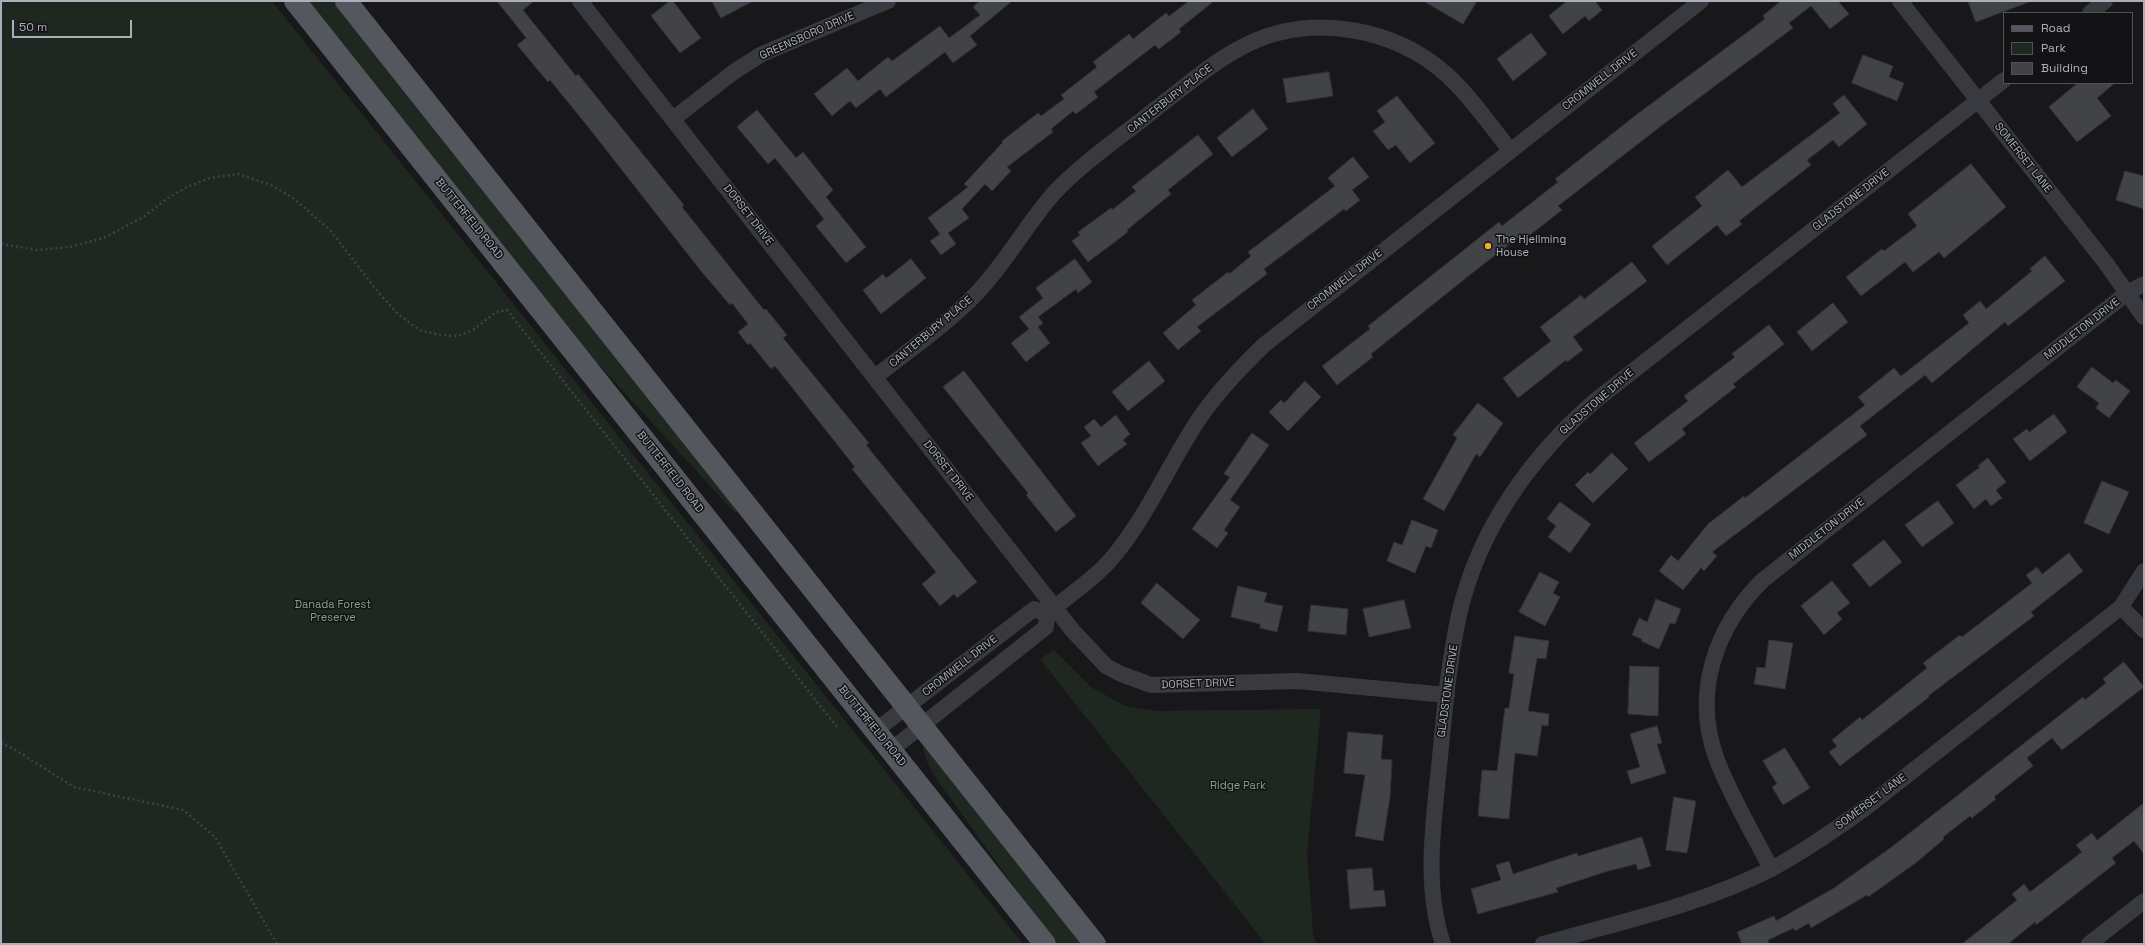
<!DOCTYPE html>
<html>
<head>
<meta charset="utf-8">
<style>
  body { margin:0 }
  #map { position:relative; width:2145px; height:945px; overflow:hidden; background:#18181a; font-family:"Space Grotesk",sans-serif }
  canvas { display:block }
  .frame { position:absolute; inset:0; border:2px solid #aab0ba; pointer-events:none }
  .legend { position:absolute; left:2003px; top:12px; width:130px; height:72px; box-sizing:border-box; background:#131315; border:1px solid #4f5257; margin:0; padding:5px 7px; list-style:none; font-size:12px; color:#aab0ba }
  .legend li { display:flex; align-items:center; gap:8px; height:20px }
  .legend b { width:20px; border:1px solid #4f5257 }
  .scale { position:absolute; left:12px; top:20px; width:120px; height:18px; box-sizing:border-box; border:2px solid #aab0ba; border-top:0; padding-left:5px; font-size:12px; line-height:14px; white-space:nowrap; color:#aab0ba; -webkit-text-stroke:3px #131315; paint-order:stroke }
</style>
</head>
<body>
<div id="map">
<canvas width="2145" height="945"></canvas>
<div class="frame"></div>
<ul class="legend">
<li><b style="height:5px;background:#54575e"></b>Road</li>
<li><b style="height:11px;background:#1f2820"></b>Park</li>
<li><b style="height:11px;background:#424347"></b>Building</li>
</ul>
<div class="scale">50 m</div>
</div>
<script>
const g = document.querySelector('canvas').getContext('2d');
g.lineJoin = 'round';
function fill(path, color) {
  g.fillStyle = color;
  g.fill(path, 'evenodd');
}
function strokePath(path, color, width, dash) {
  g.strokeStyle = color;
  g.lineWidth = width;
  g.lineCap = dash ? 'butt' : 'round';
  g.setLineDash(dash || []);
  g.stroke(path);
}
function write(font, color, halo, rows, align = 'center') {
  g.font = font + ' "Space Grotesk",sans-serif';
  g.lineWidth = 3;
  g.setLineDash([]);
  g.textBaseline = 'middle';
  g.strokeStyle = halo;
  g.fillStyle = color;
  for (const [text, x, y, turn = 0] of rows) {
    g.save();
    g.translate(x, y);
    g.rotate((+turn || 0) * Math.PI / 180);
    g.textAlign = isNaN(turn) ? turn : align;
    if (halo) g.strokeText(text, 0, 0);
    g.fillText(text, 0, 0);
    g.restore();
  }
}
fill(new Path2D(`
  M1 1H272L1023 944H1Z
  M308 1H334L739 510 735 513 580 344Z
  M1054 650 1091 687 1125 706 1156 711 1321 709 1307 852 1313 933 1316 944H1266L1040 659Z
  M925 745 1084 944H1058L1023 899 938 781C930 770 925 759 923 746Z`), '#1f2820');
const building = new Path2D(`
  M497 1H534L523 10 576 76 578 74 684 205 682 207 764 310 766 309 787 335 783 338 869 443 866 445 977 582 957 598 954 594 940 606 922 584 936 572 852 469 855 467 775 366 771 369 750 343 748 345 738 332 748 324 732 303 730 305 701 271 589 128 550 80 548 82 517 45 526 38Z
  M670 1H673L701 38 680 53 651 16Z
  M712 1H753L721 18Z
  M980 1H1012L970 36 977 45 953 63 945 52 886 97 880 89 856 108 850 101 832 116 814 94 847 68 858 81 888 57 892 61 940 26 949 38 980 15 973 7Z
  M1189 1H1214L1179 29 1181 32 1159 49 1155 45 1094 92 1098 97 1076 114 1073 111 1051 129 1053 132 1007 167 1011 171 992 191 985 184 962 209 969 218 948 233 956 244 941 255 930 241 940 234 928 218 968 187 964 184 1003 142 1002 141 1038 113 1041 116 1064 99 1061 95 1097 67 1093 62 1129 34 1133 39 1166 13 1169 16Z
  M1424 1H1477L1463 24Z
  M1567 1H1595L1602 10 1589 21 1585 16 1563 34 1549 16Z
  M1781 1H1838L1849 14 1830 29 1811 6 1789 23 1793 28 1661 126 1558 206 1562 210 1526 238 1523 234 1476 270 1371 354 1373 357 1337 385 1322 366 1370 329 1368 326 1499 222 1502 226 1558 182 1555 179 1636 115 1765 19 1763 16Z
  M1968 1H2029V2L1976 22Z
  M1531 33 1547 54 1513 81 1497 59Z
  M1863 55 1893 66 1889 77 1904 83 1897 101 1852 83Z
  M1329 72 1333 96 1287 103 1283 79Z
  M2078 83H2115L2097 98 2111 116 2077 142 2049 107Z
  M1844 95 1867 124 1839 147 1833 140 1807 160 1811 165 1739 221 1742 224 1726 236 1717 225 1667 265 1652 246 1702 206 1695 197 1728 170 1742 187 1840 113 1833 104Z
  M1397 96 1435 143 1410 163 1396 145 1388 150 1373 131 1385 122 1377 111Z
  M1253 109 1268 129 1232 157 1217 138Z
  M757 110 796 158 803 152 833 190 826 197 866 247 846 263 816 226 824 219 775 158 768 164 737 127Z
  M1198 135 1213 154 1168 190 1171 194 1127 230 1128 232 1088 262 1072 241 1080 235 1078 232 1111 208 1112 210 1136 191 1132 187Z
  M1353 157 1369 177 1352 190 1360 200 1346 211 1344 209 1264 269 1267 274 1197 327 1201 331 1178 350 1163 333 1196 305 1192 300 1228 272 1229 274 1251 256 1248 252 1335 186 1328 178Z
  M1971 164 2006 207 1944 258 1939 252 1913 272 1905 262 1861 296 1846 277 1882 249 1884 251 1917 226 1908 214Z
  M2125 171 2144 176V209L2116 200Z
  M2045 256 2065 281 2008 326 2005 322 1932 383 1925 375 1860 426 1867 435 1712 552 1717 556 1704 571 1701 568 1683 590 1659 571 1671 555 1678 561 1708 524 1744 496 1745 498 1865 405 1858 397 1894 368 1901 376 1969 323 1963 315 1980 301 1986 309 2032 271 2030 269Z
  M911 259 926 278 881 314 863 290 883 274 886 278Z
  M1075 259 1092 282 1078 293 1076 289 1038 317 1043 323 1038 327 1050 343 1026 362 1011 343 1029 329 1019 317 1043 298 1036 288Z
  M1632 262 1647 281 1573 337 1583 350 1567 362 1566 360 1518 398 1503 378 1551 341 1540 327 1581 295 1584 299Z
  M1833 303 1848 322 1812 351 1797 332Z
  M1769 325 1784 344 1733 384 1736 387 1682 429 1686 434 1649 462 1634 443 1688 401 1684 396 1735 357 1732 354Z
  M1149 361 1165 381 1128 411 1112 392Z
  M2092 367 2113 383 2116 380 2130 391 2109 418 2096 408 2099 403 2077 387Z
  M964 371 1076 516 1056 532 1026 495 1028 493 943 387Z
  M1305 381 1321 397 1288 431 1269 412 1281 400 1284 403Z
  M1478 403 1503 423 1480 457 1476 454 1444 511 1423 499 1457 438 1453 435Z
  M2054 414 2067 432 2030 461 2013 439 2027 429 2029 432Z
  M1116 415 1130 434 1123 440 1127 444 1098 466 1081 443 1091 436 1084 427 1094 419 1101 427Z
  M1252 433 1269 445 1230 500 1240 507 1224 530 1228 533 1217 548 1192 529 1230 477 1224 474Z
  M1612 453 1628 469 1593 503 1575 485 1588 472 1590 474Z
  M1988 458 2006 482 1996 490 2002 498 1991 506 1986 499 1974 509 1956 485 1980 467 1978 466Z
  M2102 481 2129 492 2109 534 2084 523Z
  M1938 501 1954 523 1922 547 1905 525Z
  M1560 502 1591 524 1570 553 1548 537 1556 526 1547 519Z
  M1412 520 1438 530 1431 548 1426 546 1415 573 1387 561 1394 542 1402 545Z
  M1884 540 1902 562 1870 587 1852 565Z
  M2069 553 2083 571 2031 612 2034 616 1928 696 1929 697 1840 766 1829 752 1837 746 1832 740 1860 717 1862 720 1927 668 1923 663 1960 635 1962 637 2032 583 2026 575 2037 567 2042 574Z
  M1540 572 1559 582 1553 593 1560 597 1545 626 1519 612Z
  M1832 581 1850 603 1837 613 1842 619 1824 635 1801 606Z
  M1157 583 1200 620 1183 639 1141 603Z
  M1238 586 1267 593 1264 602 1283 606 1277 632 1260 628V624L1231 617Z
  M1656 599 1681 609 1675 624 1670 623 1659 649 1641 641 1642 639 1632 635 1639 618 1647 622Z
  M1404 600 1411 628 1369 637 1363 609Z
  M1311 605 1348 609 1346 635 1308 631Z
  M1515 636 1549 641 1546 659 1537 658 1528 711 1549 714 1548 726 1542 725 1537 756 1515 753 1509 819 1478 816 1482 770 1497 771 1505 708H1509L1514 674 1509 673Z
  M1769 640 1793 643 1785 689 1754 684 1757 667 1765 668Z
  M2124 662 2144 687 2062 750 2052 738 2027 758 2033 766 1994 797 1996 799 1972 818 1970 816 1943 837 1944 839 1917 862 1868 897 1867 895 1811 928 1809 923 1795 931 1794 928 1768 940 1769 944H1742L1737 932 1774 916 1776 921 1834 888 1893 846 2083 697 2085 700 2106 683 2103 679Z
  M1630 666 1659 667 1658 716 1628 714Z
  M1657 726 1662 743 1657 744 1666 773 1631 784 1627 771 1640 767 1630 734Z
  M1348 732 1383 735 1381 759 1392 760 1390 797 1383 841 1355 836 1365 775 1344 773Z
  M1785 748 1810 788 1783 805 1772 787 1777 784 1763 761Z
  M1674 797 1696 801 1687 853 1666 850Z
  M2144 803V854L2134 841 2112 858 2116 863 2036 925 2035 922 2008 944H1962L2017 900 2012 894 2024 884 2030 892 2082 852 2076 845 2092 833 2097 840Z
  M1642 837 1651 866 1638 870 1636 864 1605 872 1556 888 1558 892 1478 914 1471 889 1501 880 1496 865 1509 861 1513 874 1577 853 1578 856Z
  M1372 868 1374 891 1384 890 1386 906 1350 909 1347 870Z`);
fill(building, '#424347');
strokePath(building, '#323236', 1);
strokePath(new Path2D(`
  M1 244 37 250 70 247 104 238 143 217 168 198 187 187 210 178 238 174 271 185 292 197 330 230 378 292 398 314 419 330 439 335 458 336 473 330 496 312 507 310 837 727
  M1 743 17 751 74 787 183 810 215 837 277 944`), '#3e4146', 2.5, [2, 3]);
strokePath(new Path2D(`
  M580 1 1073 631 1106 666 1121 674 1151 685 1297 681 1447 695
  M1900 1 2105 262 2144 317
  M2090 13 2105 1
  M673 119 735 71 762 54 888 1
  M875 377C909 350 946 325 976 294 1006 263 1026 225 1054 193 1084 161 1124 135 1158 107 1187 85 1215 60 1248 44 1313 13 1395 28 1447 75 1471 97 1490 125 1510 150
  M2121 607 2144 630
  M875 731 1034 609 1047 614
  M891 750 1046 627 1047 614C1070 594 1098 577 1117 552 1148 513 1168 467 1195 425 1214 395 1239 369 1264 345L1701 1
  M1771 869C1753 833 1731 797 1717 760 1692 694 1715 627 1763 580L2127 293 2144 284
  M1443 944C1424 887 1433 826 1439 767 1444 717 1448 665 1459 615 1478 530 1531 456 1596 400L2004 80
  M1543 944C1620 922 1700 905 1771 869 1805 851 1837 828 1868 806L2121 607 2144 571
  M2089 944 2144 901`), '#383a3f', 16);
strokePath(new Path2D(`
  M295 1 1045 944
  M346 1 1095 944`), '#54575e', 22);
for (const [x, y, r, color] of [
  [1488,246,4,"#f6a734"]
]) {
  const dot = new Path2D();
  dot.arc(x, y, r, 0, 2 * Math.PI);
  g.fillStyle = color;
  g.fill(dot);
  strokePath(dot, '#131315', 1.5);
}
write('11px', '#aab0ba', '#131315', [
  ["GREENSBORO DRIVE",807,36,-24],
  ["CROMWELL DRIVE",1600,80,-38],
  ["CANTERBURY PLACE",1170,99,-38],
  ["SOMERSET LANE",2023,158,52],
  ["GLADSTONE DRIVE",1851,200,-38],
  ["DORSET DRIVE",748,215,52],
  ["BUTTERFIELD ROAD",469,219,51],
  ["CROMWELL DRIVE",1345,280,-38],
  ["MIDDLETON DRIVE",2082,329,-38],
  ["CANTERBURY PLACE",931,332,-40],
  ["GLADSTONE DRIVE",1597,402,-41],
  ["DORSET DRIVE",948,471,52],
  ["BUTTERFIELD ROAD",670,472,52],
  ["MIDDLETON DRIVE",1827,529,-38],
  ["CROMWELL DRIVE",960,666,-38],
  ["DORSET DRIVE",1198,684,-2],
  ["GLADSTONE DRIVE",1448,691,-82],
  ["BUTTERFIELD ROAD",872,726,51],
  ["SOMERSET LANE",1871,802,-37]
]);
write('11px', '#aab0ba', '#131315', [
  ["The Hjellming",1496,240],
  ["House",1496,253]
], 'left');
write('11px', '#81a580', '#131315', [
  ["Danada Forest",333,605],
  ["Preserve",333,618],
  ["Ridge Park",1238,786]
]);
</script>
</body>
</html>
